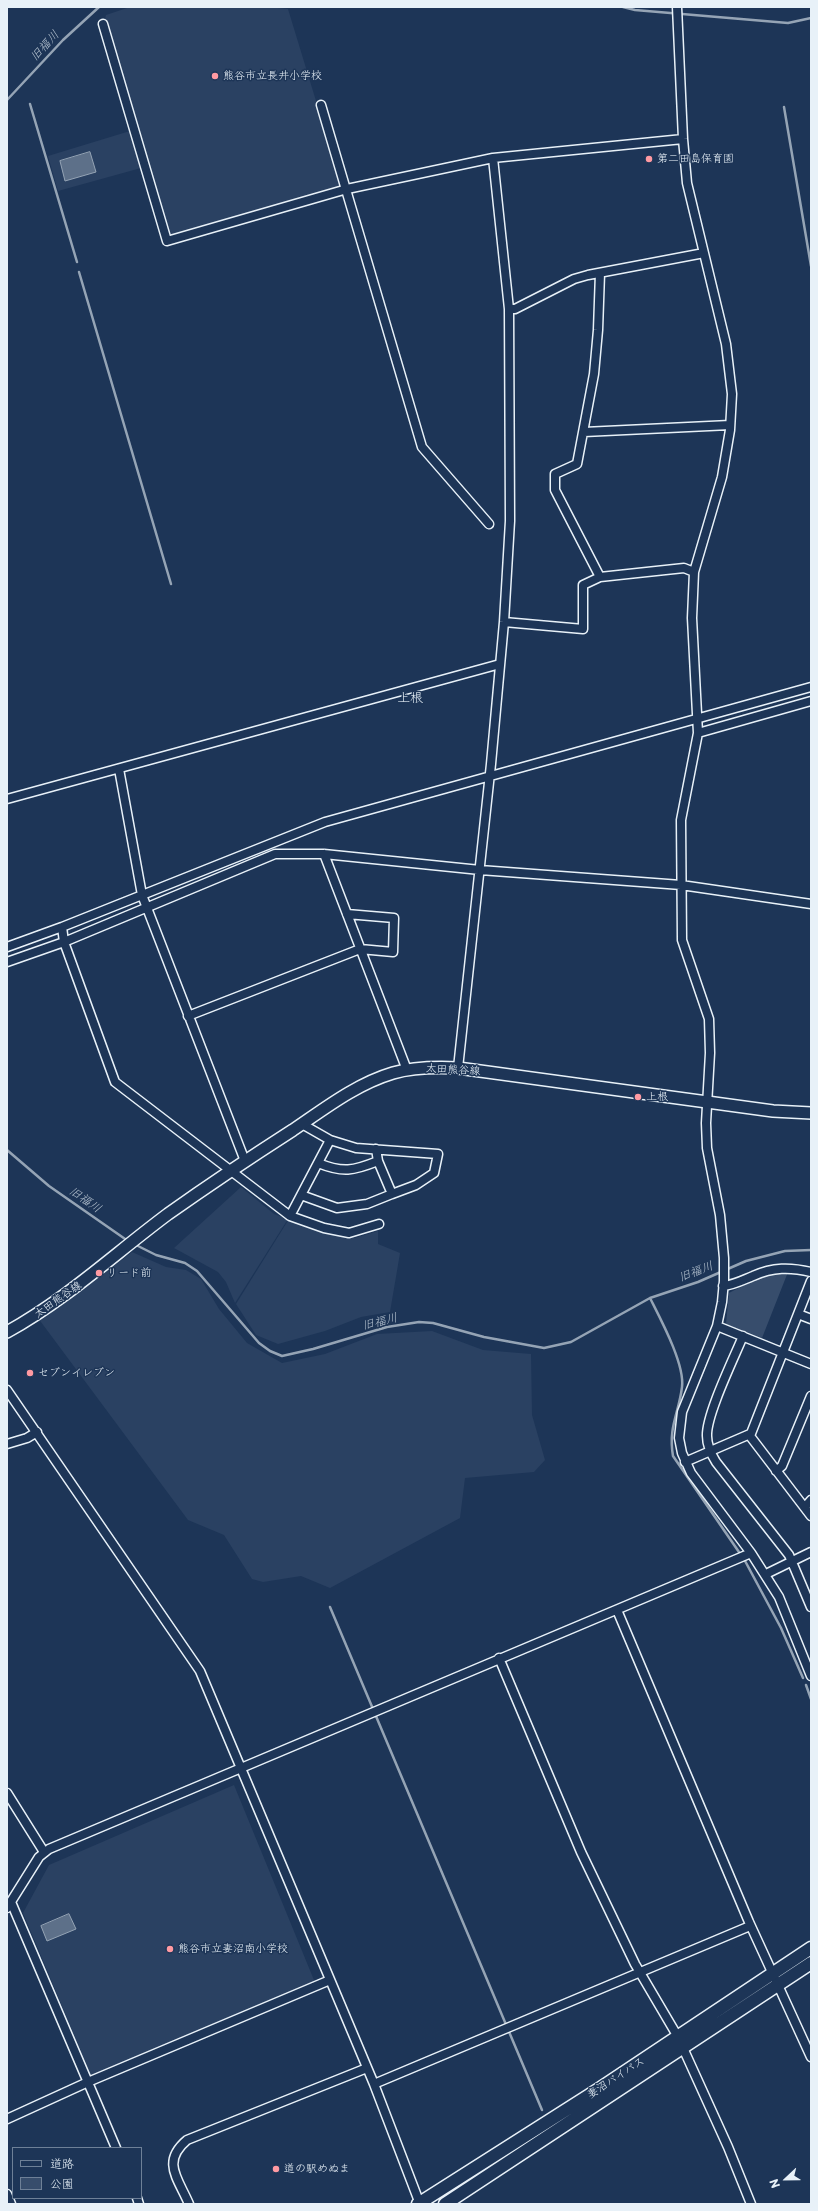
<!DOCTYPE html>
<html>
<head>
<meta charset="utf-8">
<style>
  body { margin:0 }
  #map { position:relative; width:818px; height:2211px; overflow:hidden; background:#1d3557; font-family:"Playpen Sans","Klee One",sans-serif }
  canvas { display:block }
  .frame { position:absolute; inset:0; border:8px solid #e8f1f8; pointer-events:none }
  .legend { position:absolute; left:12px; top:2147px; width:130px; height:52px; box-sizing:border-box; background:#1d3557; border:1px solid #6e8097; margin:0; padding:5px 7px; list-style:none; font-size:12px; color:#e8f1f8 }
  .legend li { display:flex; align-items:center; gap:8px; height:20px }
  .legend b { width:20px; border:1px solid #6e8097 }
  .north { position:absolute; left:766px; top:2159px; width:40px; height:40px; -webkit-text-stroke:3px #1d3557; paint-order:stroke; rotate:248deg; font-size:11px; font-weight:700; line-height:16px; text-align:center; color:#e8f1f8 }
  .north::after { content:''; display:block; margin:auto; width:14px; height:18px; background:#e8f1f8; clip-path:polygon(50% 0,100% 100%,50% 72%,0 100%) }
</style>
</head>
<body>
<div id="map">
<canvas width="818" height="2211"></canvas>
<div class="frame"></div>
<ul class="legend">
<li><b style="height:5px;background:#1d3557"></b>道路</li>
<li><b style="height:11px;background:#374d6c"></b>公園</li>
</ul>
<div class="north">N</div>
</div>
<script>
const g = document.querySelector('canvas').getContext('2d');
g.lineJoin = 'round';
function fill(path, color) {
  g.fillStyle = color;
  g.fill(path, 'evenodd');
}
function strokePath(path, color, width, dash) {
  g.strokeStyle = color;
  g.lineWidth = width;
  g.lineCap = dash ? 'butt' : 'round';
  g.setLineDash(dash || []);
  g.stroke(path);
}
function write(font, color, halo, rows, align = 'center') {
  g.font = font + ' "Playpen Sans","Klee One",sans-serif';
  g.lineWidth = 3;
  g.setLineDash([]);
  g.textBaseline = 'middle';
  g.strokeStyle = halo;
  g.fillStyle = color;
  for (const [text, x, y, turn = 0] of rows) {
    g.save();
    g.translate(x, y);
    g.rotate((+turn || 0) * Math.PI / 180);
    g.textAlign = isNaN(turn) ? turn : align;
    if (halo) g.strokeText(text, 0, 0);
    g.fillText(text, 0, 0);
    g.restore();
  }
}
fill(new Path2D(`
  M130 7H268L288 9 341 183 340 186 170 236 167 233 105 19 106 15Z
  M130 131 141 168 58 191 48 156Z
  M241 1187 274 1214 288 1219 235 1303 226 1282 218 1272 174 1248Z
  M289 1219 331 1234 355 1238 378 1231V1244L400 1253 390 1312 361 1317 325 1331 278 1344 256 1335 236 1304Z
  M132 1252 166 1267 186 1270 201 1279 219 1309 247 1343 282 1363 325 1354 377 1334 432 1331 483 1350 531 1354 532 1415 545 1460 534 1472 465 1478 460 1518 330 1588 301 1576 263 1582 252 1579 224 1535 188 1520 38 1318 97 1279Z
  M234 1785 316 1985 93 2080 23 1913 49 1865Z`), '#2a4162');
fill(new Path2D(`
  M788 1272 762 1338 726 1324 729 1293C748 1283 766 1273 788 1272Z`), '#374d6c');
const water = new Path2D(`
  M90 152 96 172 65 181 60 161Z
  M69 1914 76 1929 47 1941 41 1926Z`);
fill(water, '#5d7089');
strokePath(water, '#95a4b5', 1);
strokePath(new Path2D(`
  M623 7 635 10 788 23 811 18
  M7 100 63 40 99 7
  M30 104 77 262
  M784 107 811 266
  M79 272 171 584
  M7 1150 49 1186 128 1241
  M134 1244 156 1255 185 1263 197 1271 259 1343 270 1351 282 1356 313 1349 387 1327 419 1322 433 1323 484 1337 544 1348 571 1342 650 1298 698 1282 746 1261 785 1251 811 1250
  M650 1298C660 1318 685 1364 682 1387 679 1413 668 1427 673 1456L741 1555
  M744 1559 781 1628 803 1678
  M330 1607 542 2110
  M806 1685 811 1699`), '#95a4b5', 2.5);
const minor = new Path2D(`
  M677 7 683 139 687 183 726 344 732 394 730 430 722 477 694 572 692 618 698 733 681 820 682 940 709 1019 710 1053 706 1123 707 1148 720 1215 724 1258V1281L722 1302 717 1326 682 1412 679 1438 682 1453 691 1473 751 1553 779 1597 811 1676
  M103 24 167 241 347 189 493 158 683 139
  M321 105 422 447 489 524
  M600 273 598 330 594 374 577 464 555 474V490L600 577
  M509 309H515L574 279 588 275 704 253
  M584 432 730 425
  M504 622 583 629V585L600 577 684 568 694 572
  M698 733 811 701
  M119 769 142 895 245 1161
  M7 799 500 664
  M324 854 407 1070
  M62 927 64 942 115 1082 290 1216 324 1228 349 1233 379 1224
  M7 947 62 927 325 822 811 687
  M7 962 64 942 275 854H324L480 870 681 885 811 904
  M188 1016 360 949 393 952 394 918 347 914
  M458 1068 491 764 504 622 510 521 509 309 493 158
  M302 1124 330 1140 356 1148 438 1154 434 1173 416 1185 392 1194
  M318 1163C343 1173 353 1171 378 1161
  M301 1195 337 1208 367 1204 392 1194 378 1161 376 1149
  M290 1216 330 1140
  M811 1281 750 1436 811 1516
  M723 1286C734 1285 743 1280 753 1276 773 1267 790 1267 811 1272
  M798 1314 811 1319
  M717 1326 811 1364
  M743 1336C734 1358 706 1415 707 1436 707 1446 711 1454 716 1462L789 1555 811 1607
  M7 1390 200 1671 374 2084 420 2204
  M7 1444 27 1438 37 1432
  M685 1462 750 1434
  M776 1471 782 1466 811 1396
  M805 1507 811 1500
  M766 1574 811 1552
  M617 1610 749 1922 811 2057
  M499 1658 581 1852 635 1964 678 2037
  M7 1793 44 1852
  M11 1902 116 2148
  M7 1908 39 1857 49 1849 751 1553
  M683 2048 728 2147 751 2204
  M374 2084 750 1926
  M7 2119 88 2082 330 1980
  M7 2194 11 2204
  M137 2198 139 2204
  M189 2204C178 2178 161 2162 187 2140L367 2068`);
const major = new Path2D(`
  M7 1332C68 1298 113 1255 168 1214 209 1185 251 1157 293 1130 324 1109 356 1084 393 1073 414 1067 436 1067 458 1068L773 1111 811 1113`);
const highway = new Path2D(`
  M418 2204 599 2089 811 1948
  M445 2204 811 1963`);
strokePath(minor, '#e8f1f8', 11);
strokePath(major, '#e8f1f8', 14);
strokePath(highway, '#e8f1f8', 15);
strokePath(minor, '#1d3557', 8);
strokePath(major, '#1d3557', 11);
strokePath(highway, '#1d3557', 12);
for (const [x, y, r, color] of [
  [215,76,4,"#ff9aa2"],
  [649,159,4,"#ff9aa2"],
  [638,1097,4,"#ff9aa2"],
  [99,1273,4,"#ff9aa2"],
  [30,1373,4,"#ff9aa2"],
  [170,1949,4,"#ff9aa2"],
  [276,2169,4,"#ff9aa2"]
]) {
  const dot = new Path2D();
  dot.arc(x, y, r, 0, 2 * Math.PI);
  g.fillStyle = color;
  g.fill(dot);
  strokePath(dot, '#1d3557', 1.5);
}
write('11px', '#e8f1f8', '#1d3557', [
  ["熊谷市立長井小学校",223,76],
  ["第二田島保育園",657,159],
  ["上根",646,1097],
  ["リード前",107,1273],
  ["セブンイレブン",38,1373],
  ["熊谷市立妻沼南小学校",178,1949],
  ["道の駅めぬま",284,2169]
], 'left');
write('11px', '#e8f1f8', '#1d3557', [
  ["太田熊谷線",453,1070,3],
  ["太田熊谷線",58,1300,-35],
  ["妻沼バイパス",616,2078,-33]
]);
write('italic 12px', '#b7c4d1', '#1d3557', [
  ["旧福川",45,46,-47],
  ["旧福川",85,1200,35],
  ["旧福川",696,1272,-21],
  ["旧福川",380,1322,-14]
]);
write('13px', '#e8f1f8', '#1d3557', [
  ["上根",410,698]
]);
</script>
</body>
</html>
